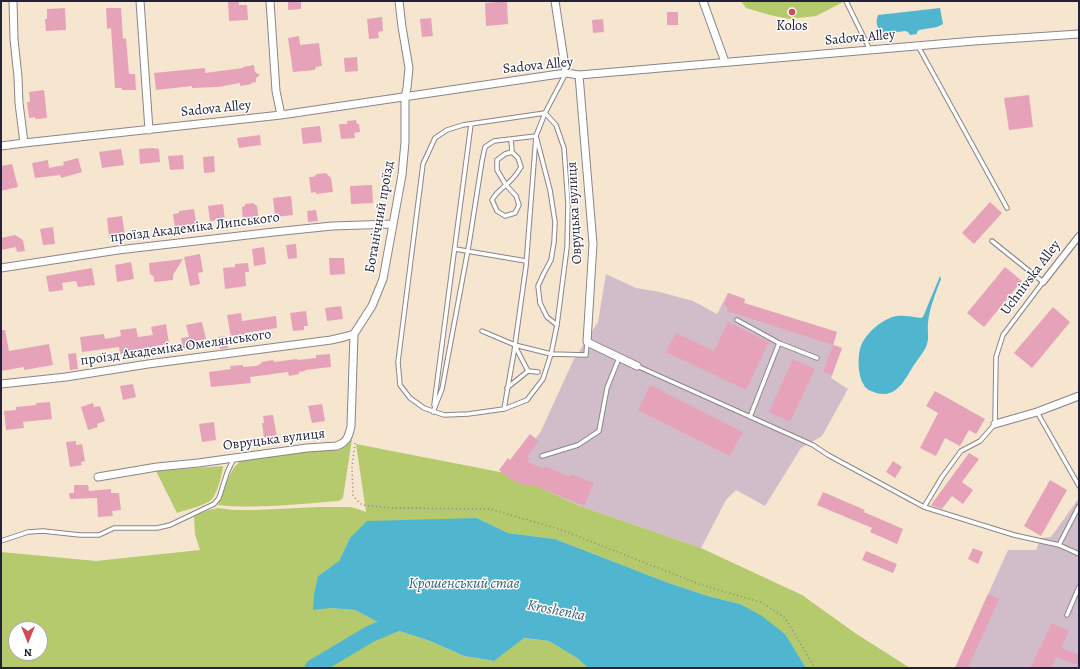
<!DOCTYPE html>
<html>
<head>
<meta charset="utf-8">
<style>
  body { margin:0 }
  #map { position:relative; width:1080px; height:669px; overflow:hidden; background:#f6e6d0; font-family:Alegreya,serif }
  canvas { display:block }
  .frame { position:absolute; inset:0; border:2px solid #22223b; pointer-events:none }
  .north { position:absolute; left:8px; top:621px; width:40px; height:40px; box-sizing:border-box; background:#fff; border:1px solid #a7a7b1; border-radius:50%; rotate:180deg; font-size:11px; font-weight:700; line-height:16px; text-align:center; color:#22223b }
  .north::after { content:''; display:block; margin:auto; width:14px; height:18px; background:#d1495b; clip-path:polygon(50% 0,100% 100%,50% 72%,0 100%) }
</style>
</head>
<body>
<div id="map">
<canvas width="1080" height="669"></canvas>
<div class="frame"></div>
<div class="north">N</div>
</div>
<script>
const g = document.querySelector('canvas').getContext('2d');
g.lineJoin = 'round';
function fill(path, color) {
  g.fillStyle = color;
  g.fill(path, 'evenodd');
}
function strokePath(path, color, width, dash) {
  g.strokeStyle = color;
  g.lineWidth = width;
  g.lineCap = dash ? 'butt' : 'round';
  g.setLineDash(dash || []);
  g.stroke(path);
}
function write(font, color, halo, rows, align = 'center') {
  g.font = font + ' Alegreya,serif';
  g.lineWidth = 3;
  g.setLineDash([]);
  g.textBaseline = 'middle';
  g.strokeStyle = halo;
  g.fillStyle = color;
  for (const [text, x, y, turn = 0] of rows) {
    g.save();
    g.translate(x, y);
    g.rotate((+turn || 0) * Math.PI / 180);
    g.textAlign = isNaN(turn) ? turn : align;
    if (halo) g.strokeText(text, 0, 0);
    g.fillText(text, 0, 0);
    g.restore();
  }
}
fill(new Path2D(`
  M606 274 636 288 660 292 693 301 717 314 728 293 745 299 744 303 837 332 833 345 842 348 831 378 848 389 822 436 801 448 765 506 736 490 726 500 701 548 580 506 510 474 541 431 573 361 598 322Z
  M1079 498V668H955L1008 550H1036L1041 538 1051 537Z`), '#d1bdca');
fill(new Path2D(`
  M741 1H845L816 16 789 19 770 15 746 8Z
  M352 439 343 498 339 501C299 504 258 509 218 505 224 491 229 468 242 460L306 451 339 450 345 447Z
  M356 444 510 474 580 506 701 548 802 595 855 633 910 668H806L786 635 740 604 708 596 666 582 555 539 508 533 477 518 350 538 339 561 318 576 330 608 355 610 387 627 430 641 464 656 493 661 523 638 549 641 577 658 588 668H1V552L96 561 200 550 195 534 194 516 209 510 218 508 233 510H255L320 507H350L358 509 366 512ZM16 629H40V653H16Z
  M223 466C222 475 217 496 210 501 203 506 185 510 177 513L156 471Z`), '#b5c96d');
fill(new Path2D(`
  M940 8 943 24 937 27 919 30 917 32V34L910 35 908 32 905 31 883 34C877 27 875 24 878 15Z
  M940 276 941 279C936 292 929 309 928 323 927 332 930 337 926 347 923 353 918 359 914 365 905 379 897 399 876 393 872 391 866 390 864 385 858 377 857 356 861 346 866 333 883 318 897 316 904 315 913 317 921 318L923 317Z
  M477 518 508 533 555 539 666 582 708 596 740 604 762 616 786 635 806 668H588L577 658 549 641 524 638 494 661 464 656 430 641 387 627 355 610 330 608 313 610 314 595 318 576 339 561 350 538 367 521Z`), '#50b6cf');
strokePath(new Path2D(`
  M313 668 370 634 408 618`), '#50b6cf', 17);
fill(new Path2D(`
  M228 1H239V5H247L248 20 229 21Z
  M288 1H301V9L288 10Z
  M507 1 508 24 486 26 485 3Z
  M65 8 66 30 46 31 45 19H47V9Z
  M106 8H121L123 39 126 38 129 74H135L136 90H122V88H115L111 28 107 29Z
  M667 12H678V25H667Z
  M382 17 383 31 378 32 379 38 369 39 367 19Z
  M431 18 433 36 422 37 420 19Z
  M603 19 604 32 593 33 592 20Z
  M299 36 300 45 319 43 322 66 316 67 315 70 293 72 288 38Z
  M357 57 358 71 345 72 344 58Z
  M254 65 255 72 260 75 256 78V82L251 83 252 84 240 86V83L218 87 192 88V86L156 90 154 73 205 68V73L243 68V67Z
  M44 90 47 118 35 119V117L29 118 27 102H30L29 92Z
  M1029 95 1033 127 1009 130 1004 98Z
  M356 120 357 124H359L360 132 354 133 355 138 341 139 339 124H347V121Z
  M320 126 322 142 303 144 301 128Z
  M260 135 261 145 239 148 237 138Z
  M153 148 159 149 160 162 140 164 139 149Z
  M121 149 124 165 102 168 99 152Z
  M183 155 184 169 170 170 168 156Z
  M214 156 215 172 204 173 203 157Z
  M78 158 82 172 61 178 60 175 35 178 32 163 48 160 49 168 64 165 63 162Z
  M12 164 18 187 1 191V166Z
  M326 173 331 178 333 192 316 194V192L311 193 309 177H313L317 174Z
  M372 185 373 203 351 204 350 186Z
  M291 196 293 215 275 217 273 198Z
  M990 202 1002 213 974 244 962 233Z
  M253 203 257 206 259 221 243 222 242 207 245 206V204Z
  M223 204 225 220 210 221 208 206Z
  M194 209 197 227 181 229V227L175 228 173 214 179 213V211Z
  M316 210 318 221 308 222 307 211Z
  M122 216 125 236 109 238 107 218Z
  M53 227 55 244 43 245 40 229Z
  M15 235 23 240 25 251 17 252 16 247 1 250V238Z
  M296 244 297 258 288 259 286 245Z
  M264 247 266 264 254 266 252 249Z
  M200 254 203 272 198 273 200 284 190 286 184 257Z
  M329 258H344L345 274 330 275Z
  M183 259 173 275V280L154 282V277L150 274 149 263Z
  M131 262 134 279 117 282 115 265Z
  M248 263 249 272H245L246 286 225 289 223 268 235 267V264Z
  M1005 267 1022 281 984 327 967 313Z
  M92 268 95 285 78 287 76 281 62 283 63 290 49 292 46 276Z
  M728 293 745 299 744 303 837 332 833 345 842 348 832 375 823 372 833 345 727 311 728 307 724 305Z
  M341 306 343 319 327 321 325 308Z
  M1053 307 1070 322 1032 368 1014 353Z
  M306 311 308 326H304V330L293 331 290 313Z
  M241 313 242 321 276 316 277 328 244 333 245 335 231 338 227 315Z
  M202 322 206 339 190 342 191 347 183 348 181 338 189 337 186 325Z
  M728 322 769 342 746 390 666 352 676 333 714 351Z
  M166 324 169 344 155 346V348L120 354 119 347 82 352 80 337 104 334 105 339 121 336 120 330 136 328 138 337 153 335 151 327Z
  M1 330H5L9 351 49 344 53 365 24 370V367L1 371Z
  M226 336 228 348 220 349 218 337Z
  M76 353 78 369 70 370 68 354Z
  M330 354 331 367 305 370V371L299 372V374L289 376 288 372 250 377 251 383 211 387 209 372 231 369 230 366 243 365V367L256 366 262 363 261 362 273 360 274 362 297 359V360L316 358V355Z
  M793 359 815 369 790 422 769 412Z
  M133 384 136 397 123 400 120 386Z
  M650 385 743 432 730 456 638 410Z
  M935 391 985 419 976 434 969 430 960 446 945 438 936 456 920 448 938 413 926 406Z
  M50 402 52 419 23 422 24 428 6 430 4 411 16 410V407L36 405V403Z
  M93 403 94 407 100 406 105 421 97 424 98 427 88 430 81 407Z
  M322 404 325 421 312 423 308 406Z
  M273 415 277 437 264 438 262 423H264L263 416Z
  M214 422 216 440 202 442 199 424Z
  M530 434 539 441 527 457 529 459 528 462 544 469 545 466 570 477 571 474 594 483 584 506 536 486 519 484 514 480 513 481 499 470 508 458 510 460Z
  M76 441V445L82 444 85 461 81 462 82 465 70 467 66 442Z
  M969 453 979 459 962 482 973 490 963 504 952 496 942 509 933 506 931 505Z
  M893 461 902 467 895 478 886 472Z
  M1050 480 1067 490 1041 536 1024 526Z
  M74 485H88L89 491 111 489V493H119L121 510 112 511 113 516 98 517 97 498 70 499 69 493H74Z
  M823 492 865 510 864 512 903 529 897 544 870 532 872 528 817 505Z
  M973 548 983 552 978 564 968 559Z
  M866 551 897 564 893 573 862 560Z
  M988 594 999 599 968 668H955Z
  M1052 623 1069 631 1061 648 1079 655V666L1056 657 1051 668H1030Z`), '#e6a2b9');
const service = new Path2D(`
  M846 1 870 50
  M918 46 1007 208
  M545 113 463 125 447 130 435 138 423 164 398 362 400 385 410 398 424 408 444 415 468 414 504 409 527 400 543 379 551 354 557 325 567 247 568 204 564 148 556 125 545 113 566 73
  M545 113 536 136 550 190 555 222 554 242 551 260 543 275 538 286 540 303 547 317 557 325
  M511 139 512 152 518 158 521 167C517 174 512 180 506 185 500 190 496 193 492 200L497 211 505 216 515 213 519 205 516 196 506 185 497 170V160L505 154 512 152
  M455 249 526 261
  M737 320 779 343
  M482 331 515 345 551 354 586 355 587 342
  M637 366 813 445 828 455 924 507 1014 535 1059 545 1079 554
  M528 371 538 372
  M507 388 528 371 515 346
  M434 405 471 124
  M433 412 442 389 469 244 482 161 485 147 494 141 536 136 526 266 514 352 504 409
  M1037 412 1079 486
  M750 417 779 343 817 358
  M542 456 578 445 599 431 607 388 619 358
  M924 507 942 477 961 451 980 441 995 424 996 357 1003 335 1043 282 992 241
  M1 541 28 532 43 531 80 535H99L114 528H157L170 525 214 504 219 498 227 473 234 458
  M1059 545 1079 506
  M1067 615 1079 587`);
const pedestrian = new Path2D(`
  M1043 282 1079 236`);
const minor = new Path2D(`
  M13 1 14 39 18 77 19 103 24 143
  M140 1 149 130
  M270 1 276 91 281 115
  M555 1 566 73
  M703 1 725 62
  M579 75 593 244 587 342 637 366
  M1 146 24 143 281 115 566 73 579 75 974 41 1079 34
  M1 268 118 250 274 232 332 226 393 224
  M354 334 372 306 383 279 402 175 405 142V97L407 88 409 68 402 27 399 1
  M1 384 66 377 148 364 331 340 344 337 354 334
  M995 424 1037 412 1079 396
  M98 477 157 467 198 463 307 448 336 446C347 443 349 436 351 426L354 334`);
strokePath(service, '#8c8486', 5.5);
strokePath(pedestrian, '#8c8486', 8);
strokePath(minor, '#8c8486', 9);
strokePath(new Path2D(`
  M355 443 352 467 353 496 362 505 391 508 490 509 559 529 699 584 763 603 785 618 815 668`), '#8c8486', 1.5, [1, 3]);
strokePath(service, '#fff', 3.5);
strokePath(pedestrian, '#fff', 5.5);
strokePath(minor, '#fff', 7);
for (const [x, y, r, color] of [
  [792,12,4,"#d1495b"]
]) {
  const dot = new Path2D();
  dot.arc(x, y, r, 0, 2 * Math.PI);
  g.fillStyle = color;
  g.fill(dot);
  strokePath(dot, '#fff', 1.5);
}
write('14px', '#22223b', '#fff', [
  ["Kolos",792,27]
]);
write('14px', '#22223b', '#fff', [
  ["Sadova Alley",860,38,-5],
  ["Sadova Alley",538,66,-6],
  ["Sadova Alley",216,109,-6],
  ["Овруцька вулиця",575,213,-93],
  ["Ботанічний проїзд",380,217,-80],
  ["проїзд Академіка Липського",195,228,-7],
  ["Uchnivska Alley",1031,278,-53],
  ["проїзд Академіка Омелянського",176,348,-8],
  ["Овруцька вулиця",274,440,-7]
]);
write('italic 15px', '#345d76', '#fff', [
  ["Крошенський став",464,584],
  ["Kroshenka",556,611,11]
]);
</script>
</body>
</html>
